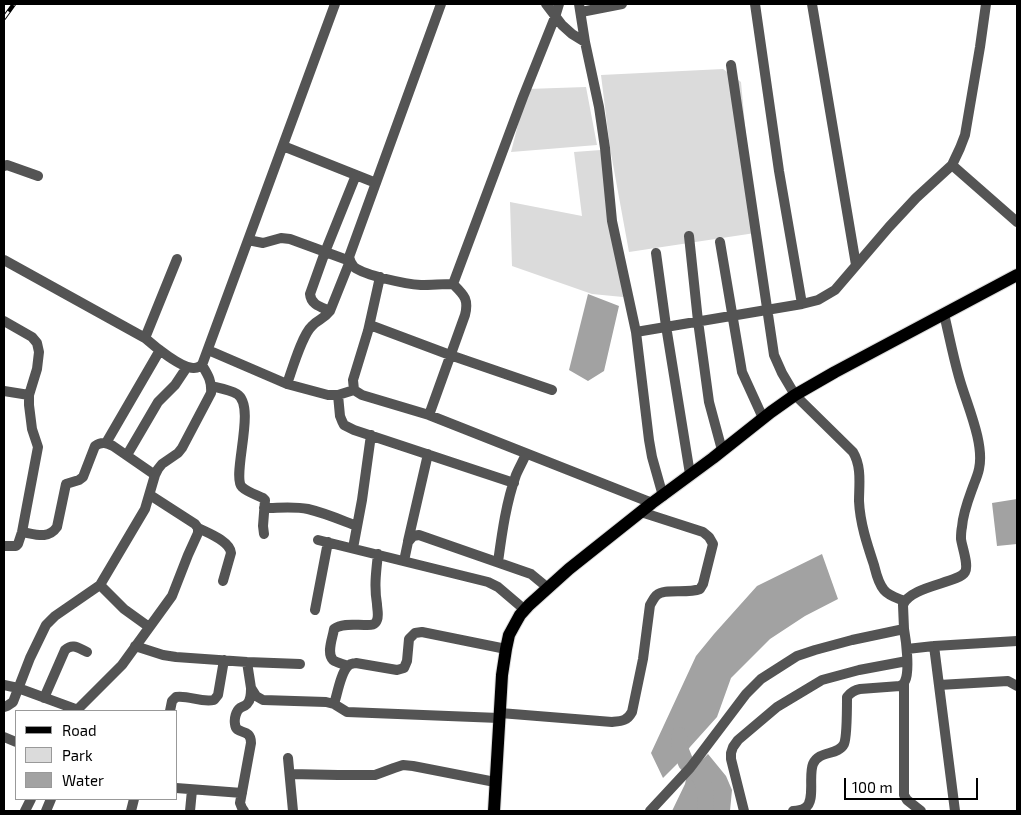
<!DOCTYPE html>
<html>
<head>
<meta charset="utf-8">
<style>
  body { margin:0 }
  #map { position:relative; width:1021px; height:815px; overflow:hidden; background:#fff; font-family:"Exo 2",sans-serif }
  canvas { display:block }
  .frame { position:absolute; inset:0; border:5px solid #000; pointer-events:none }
  .legend { position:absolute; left:15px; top:710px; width:162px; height:90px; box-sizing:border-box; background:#fff; border:1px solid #999; margin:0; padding:6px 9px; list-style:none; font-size:15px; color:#000 }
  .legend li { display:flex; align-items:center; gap:10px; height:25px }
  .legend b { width:25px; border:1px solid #999 }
  .scale { position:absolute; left:844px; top:778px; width:134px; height:22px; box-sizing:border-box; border:2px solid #000; border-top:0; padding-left:6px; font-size:15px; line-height:18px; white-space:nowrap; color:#000; -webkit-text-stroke:4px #fff; paint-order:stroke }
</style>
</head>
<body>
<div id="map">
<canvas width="1021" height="815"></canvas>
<div class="frame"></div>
<ul class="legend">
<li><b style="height:6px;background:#000"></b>Road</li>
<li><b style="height:14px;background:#dbdbdb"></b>Park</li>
<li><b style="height:14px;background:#a2a2a2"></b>Water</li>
</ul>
<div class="scale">100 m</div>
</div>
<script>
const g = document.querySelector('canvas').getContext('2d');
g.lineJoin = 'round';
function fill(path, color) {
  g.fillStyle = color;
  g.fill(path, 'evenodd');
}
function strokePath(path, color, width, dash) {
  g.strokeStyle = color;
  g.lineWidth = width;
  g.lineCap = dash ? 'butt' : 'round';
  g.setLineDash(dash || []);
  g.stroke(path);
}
fill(new Path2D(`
  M723 69 741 82 755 233 629 252 610 148 601 75Z
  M586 87 597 145 511 152 527 89Z
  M601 150 623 273V297L592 294 512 266 510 202 582 216 574 152Z`), '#dbdbdb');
fill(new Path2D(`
  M588 294 619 306 604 371 588 381 569 370Z
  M1017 499V544L997 546 992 503Z
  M822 554 838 599 805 616 770 639 731 678 717 717 690 747 680 761 663 778 651 753 696 656 714 634 757 586Z
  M708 754 726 776 732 790 730 811H672L685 784 687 775Z`), '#a2a2a2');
strokePath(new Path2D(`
  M679 735 680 748 686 763 700 777 706 791 705 811`), '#a2a2a2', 16);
const major = new Path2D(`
  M494 811 502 675 506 649 509 635 515 624 520 615 529 605 569 569 652 503 713 458 771 412 795 395 835 372 1017 275`);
strokePath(major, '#dbdbdb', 14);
strokePath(new Path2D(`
  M441 4 349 257C350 261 351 264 354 267 366 276 406 284 421 285 432 285 442 284 453 284L523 97 555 17 559 4
  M546 4 562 25 572 34 585 42
  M579 4 585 42 599 107 605 148 612 221 636 332 649 440 652 457 663 496
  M755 4 779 171 802 304
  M812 4 856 265
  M581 12 622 4
  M731 65 774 355 782 373 795 395 853 452C862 467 859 485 859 501 860 523 867 544 874 565 876 573 878 583 884 590 889 596 897 598 904 601
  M283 146 376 183
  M952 165 1017 222
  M4 166 7 165 38 176
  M689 236 698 321 709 402 722 450
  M248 240 263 243 281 238 290 239 350 261 330 311C323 320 318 319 312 326 302 335 292 370 287 384
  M720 242 742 372 763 418
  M656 253 666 326 690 474
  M4 260 145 338C154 346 182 369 194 368 198 368 198 367 202 365L335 4
  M380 277 368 331 353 380 354 390 362 395 429 415 652 503
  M330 311C321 307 311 305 310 294L325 252 356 175
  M4 321 32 337 37 343 39 352 37 369 29 395V405L32 429 38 447 22 532 18 544 16 546H4
  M370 325 450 355 552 390
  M636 332 802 304 818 300 835 290 889 227 916 198 952 165 960 148 965 135 980 47 986 4
  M145 338 177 259
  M208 350 287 384 328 395H338L354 390
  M211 386C219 388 230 390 237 394 257 406 231 476 242 487 247 492 257 495 263 498L265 500 263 526 264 534
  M4 391 29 395
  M338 395 340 416 342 421 344 425 354 430 514 483
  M429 415 465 315C469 299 464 295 453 284
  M106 443 160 350
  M127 455 158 402 175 385 187 367
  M264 508C279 508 294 506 308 509 325 513 341 520 357 526
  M198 528C208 533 230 541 231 553L223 581
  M22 532C35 534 48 540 57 527L66 484 79 480 83 477 95 446C102 441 107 443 113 446L155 475
  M318 540 488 582 498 587 525 610
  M408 541 428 454
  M353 548 362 500 371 435
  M404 561 408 542 413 536 419 535 531 574 548 588
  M498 562C502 533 506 503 516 475 519 468 523 461 526 454
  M100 585 124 609 149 627
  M315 610 328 542
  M135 646 163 655 176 657 247 662 300 664
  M934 646 955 811
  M907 649 934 646 1017 641
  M247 662 251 688 256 696 263 700 326 702 334 704 347 712 499 718
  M348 666C344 664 337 663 333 660 326 653 333 637 334 629 342 623 355 625 364 625 370 625 375 626 377 620 379 615 377 609 377 604 374 587 376 572 378 554
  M904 683V795L907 800 921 811
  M4 685 18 688 78 710
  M939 685 1008 681 1017 686
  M44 698 65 650C73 643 78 648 87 652
  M334 704C337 695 341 672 348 666 351 663 352 664 356 663L397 670 404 668 407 661 409 639 415 633 422 632 506 649
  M4 707 7 706 13 702 30 658 46 625 55 616 100 585 145 509 155 475 158 469 162 464 178 453 182 448 211 393C212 381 208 375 202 365
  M76 711 122 665 172 596 188 555 198 533V528L195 524 150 495
  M170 711 172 701 176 697C189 695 201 703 214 700L218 695 224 660
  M500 713 612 722C622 721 627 721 632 712L643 659 650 605C652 602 654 597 657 595 664 588 687 594 700 589L703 584 713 544 709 537 703 532 641 512
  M4 737 16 742
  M288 758 293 811
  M290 774 338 775H375L394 768 403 765 413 766 495 782
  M176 788 242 793
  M25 811 31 799
  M46 811 51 799
  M131 811 134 799
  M190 811 192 790
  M244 811 242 808 240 803 251 743C251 727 236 736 235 724 234 719 236 711 240 708 243 706 244 707 247 704 251 700 251 694 251 689
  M650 811 690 768 746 694 761 679 797 656 815 650 852 640 904 629 903 605C910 586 959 583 965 572 969 565 962 547 961 539 961 535 961 531 962 527 963 512 969 498 974 484 976 479 978 474 979 469 985 443 966 403 959 377 953 356 949 335 944 314
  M744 811 731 759V753L733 747 738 740 777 707 822 680 859 670 907 661
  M793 811C797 811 802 810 805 808 816 802 808 776 813 764 819 750 838 756 844 744 847 737 847 707 847 697 851 692 854 690 860 689L900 686C903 684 904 684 905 681 910 671 906 640 904 629`), '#545454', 10);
strokePath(major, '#000', 12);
const rail = new Path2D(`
  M4 18 14 4`);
strokePath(rail, '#000', 4.5);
strokePath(rail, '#fff', 2.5, [8]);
</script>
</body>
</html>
